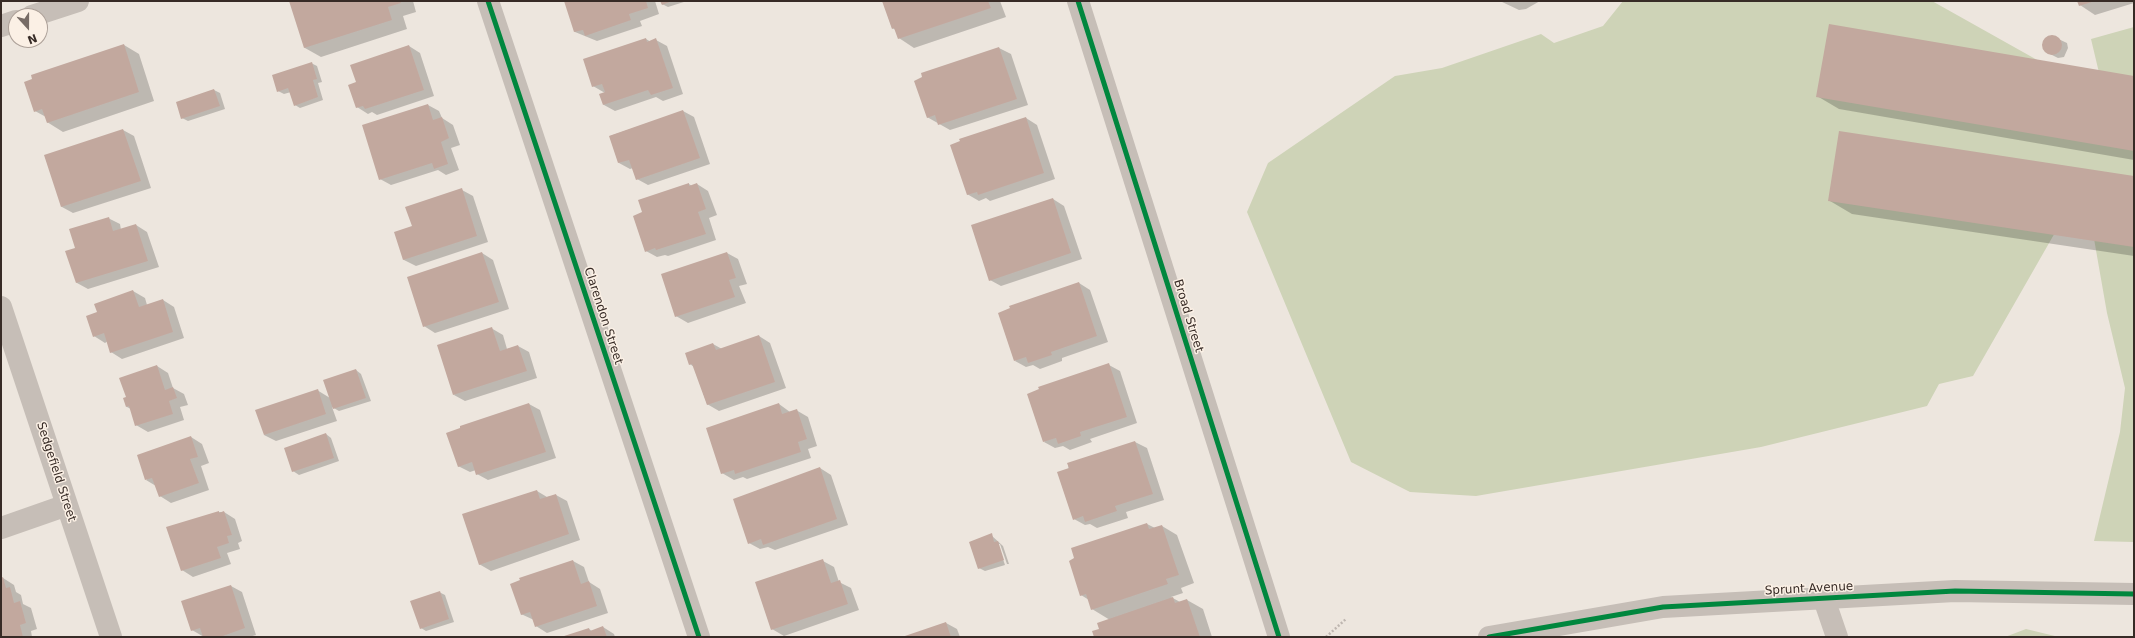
<!DOCTYPE html>
<html>
<head>
<meta charset="utf-8">
<style>
  body { margin:0 }
  #map { position:relative; width:2135px; height:638px; overflow:hidden; background:#ede6de; font-family:"DejaVu Sans",sans-serif }
  canvas { display:block }
  .frame { position:absolute; inset:0; border:2px solid #372b26; pointer-events:none }
  .north { position:absolute; left:8px; top:8px; width:40px; height:40px; box-sizing:border-box; background:#fbf0e5; border:1px solid #ada199; border-radius:50%; rotate:159deg; font-size:11px; font-weight:700; line-height:16px; text-align:center; color:#372b26 }
  .north::after { content:''; display:block; margin:auto; width:14px; height:18px; background:#776c66; clip-path:polygon(50% 0,100% 100%,50% 72%,0 100%) }
</style>
</head>
<body>
<div id="map">
<canvas width="2135" height="638"></canvas>
<div class="frame"></div>
<div class="north">N</div>
</div>
<script>
const g = document.querySelector('canvas').getContext('2d');
g.lineJoin = 'round';
function fill(path, color) {
  g.fillStyle = color;
  g.fill(path, 'evenodd');
}
function strokePath(path, color, width, dash) {
  g.strokeStyle = color;
  g.lineWidth = width;
  g.lineCap = dash ? 'butt' : 'round';
  g.setLineDash(dash || []);
  g.stroke(path);
}
function write(font, color, halo, rows, align = 'center') {
  g.font = font + ' "DejaVu Sans",sans-serif';
  g.lineWidth = 3;
  g.setLineDash([]);
  g.textBaseline = 'middle';
  g.strokeStyle = halo;
  g.fillStyle = color;
  for (const [text, x, y, turn = 0] of rows) {
    g.save();
    g.translate(x, y);
    g.rotate((+turn || 0) * Math.PI / 180);
    g.textAlign = isNaN(turn) ? turn : align;
    if (halo) g.strokeText(text, 0, 0);
    g.fillText(text, 0, 0);
    g.restore();
  }
}
fill(new Path2D(`
  M1623 1H1932L2105 98 2091 39 2134 27V542L2094 541 2120 432 2125 388 2107 313 2084 182 1973 376 1939 384 1927 406 1761 447 1476 496 1410 492 1351 462 1247 212 1268 163 1395 76 1442 68 1541 34 1554 43 1603 26Z
  M2026 629 2059 637H2005Z`), '#ced3b7');
fill(new Path2D(`
  M290 1H413L416 12 403 16 407 29 321 57 305 48Z
  M565 1H655L659 14 640 21 642 26 597 41 575 32Z
  M661 1H687L668 7 662 4Z
  M883 1H1000L1006 17 914 48 899 38 896 30 892 28Z
  M1500 1H1540L1526 9 1519 10Z
  M2078 1H2134V3L2095 15 2080 5Z
  M2052 36 2067 43 2068 48 2064 57 2058 58 2046 52 2043 43 2047 38Z
  M646 39 651 42 656 40 667 46 683 94 663 101 656 97 615 111 604 105 605 93 593 86Z
  M124 45 139 54 154 101 63 132 47 122 46 117 35 111Z
  M409 46 420 53 434 96 377 115 372 112 368 114 357 107V83Z
  M999 48 1011 54 1028 105 950 130 927 117 922 74Z
  M311 63 317 66 322 82 318 83 323 100 300 108 295 105 291 92 284 94 278 91Z
  M2134 77V160L1839 109 1817 96Z
  M214 90 220 93 225 109 188 121 182 118Z
  M428 105 439 111 442 118 453 125 460 145 451 148 459 170 446 175 438 170 391 185 380 179Z
  M683 111 694 117 710 164 648 185 637 179 633 168 630 169 619 163 610 136Z
  M1026 118 1037 125 1055 179 990 201 986 198 979 201 967 194Z
  M123 130 134 136 151 188 73 213 62 207 45 156Z
  M2134 177V256L1852 214 1830 201Z
  M689 184 692 186 697 184 708 191 717 215 709 218 716 240 668 256 665 255 657 257 646 251 644 213Z
  M462 190 473 196 488 242 416 266 404 260 396 233 413 227Z
  M1053 199 1064 206 1082 259 1001 286 990 280Z
  M108 218 120 224 121 230 136 225 147 232 159 267 88 289 77 283 76 249Z
  M482 253 493 260 509 309 435 333 424 326Z
  M727 253 738 259 747 284 739 286 746 303 688 323 676 316Z
  M1079 283 1090 290 1108 342 1062 358V361L1040 369 1033 365 1026 367 1015 361Z
  M133 291 145 298 147 305 163 300 174 307 184 338 122 359 111 352 108 341 105 343 94 336Z
  M491 328 503 335 507 349 518 346 529 352 537 378 465 401 454 395Z
  M759 336 770 343 786 388 719 411 707 404 694 367 690 364 713 344 722 349Z
  M1109 365 1120 371 1137 423 1090 439 1092 442 1070 450 1063 446 1055 448 1044 442Z
  M157 366 168 373 173 388 184 394 188 405 180 407 184 420 148 432 136 425 131 409 127 407V397Z
  M356 370 361 374 371 401 339 411 332 407 337 421 276 441 264 435 317 390 330 398Z
  M529 404 540 410 556 458 488 480 477 474 476 470 470 472 458 466Z
  M779 404 790 412 796 410 808 417 817 446 808 449 811 458 747 479 743 477 734 480 722 473Z
  M326 434 331 438 339 461 299 475 293 471Z
  M191 437 202 444 209 463 201 466 209 490 171 503 160 496 156 486 146 480Z
  M1135 442 1147 448 1164 500 1126 512 1128 518 1097 528 1090 524 1085 525 1074 519 1068 464Z
  M820 468 831 475 848 525 775 550 768 547 760 549 749 543Z
  M537 491 547 497 556 495 567 501 580 540 491 571 479 564Z
  M219 512H224L235 519 242 541 238 543 240 549 227 553 231 564 193 577 182 570Z
  M1147 524 1155 528 1162 526 1177 535 1194 583 1181 588 1183 593 1171 597 1180 602 1187 600 1203 609 1212 637H1095L1110 620 1092 609 1089 600 1081 595Z
  M991 535 1003 546 1009 564H1007L1000 544H998L1005 565 985 571 979 568Z
  M573 561 584 567 589 582 600 589 608 613 547 633 536 626 534 620 521 614Z
  M823 561 834 567 839 582 851 588 859 610 784 636 772 629Z
  M3 578 14 585 16 592 21 595 23 604 31 608 37 629 31 631 32 637H1V579Z
  M231 586 242 592 256 635 249 637H204L192 630Z
  M439 592 445 595 454 622 426 631 421 628Z
  M946 623 957 629 960 637H904Z
  M603 627 614 634 615 637H564L589 629 592 631Z`), '#0003');
fill(new Path2D(`
  M289 1H400L401 3 388 7 392 20 304 48Z
  M564 1H646L648 8 629 14 631 20 585 36 583 30 574 32Z
  M660 1H672L662 5Z
  M882 1H988L991 8 898 39 894 28 892 29Z
  M2077 1H2095L2079 6Z
  M1829 24 2134 76V151L1816 97Z
  M2042 45a10 10 0 1 1 20 0a10 10 0 1 1-20 0Z
  M646 38 647 42 656 38 673 88 651 95 648 90 603 105 599 94 605 92 602 84 592 87 583 59Z
  M124 44 139 92 47 123 42 109 34 112 24 82 32 79 31 75Z
  M409 45 424 90 365 109 363 106 356 108 348 85 356 82 350 65Z
  M999 47 1017 99 938 125 935 115 927 118 914 81 922 77 921 73Z
  M312 62 317 79 313 80 318 97 294 106 288 88 277 92 272 75Z
  M214 89 220 106 181 119 176 102Z
  M428 104 433 120 442 117 449 138 441 142 448 164 434 169 432 163 379 180 362 125Z
  M683 110 700 158 636 180 629 160 618 163 609 136Z
  M1026 117 1044 173 978 195 977 192 967 195 950 145 960 141 959 139Z
  M123 129 141 181 61 207 44 155Z
  M1839 131 2134 176V247L1828 201Z
  M689 183V186L697 183 706 209 698 212 706 234 656 250 655 248 645 252 633 216 642 212 638 200Z
  M462 188 477 236 403 260 394 232 412 226 405 207Z
  M1053 198 1071 253 989 281 971 225Z
  M109 217 113 231 136 224 148 261 76 283 65 251 75 248 69 229Z
  M482 252 499 302 423 327 407 277Z
  M727 252 736 278 729 280 735 297 675 317 661 274Z
  M1079 282 1097 336 1051 352 1052 355 1028 363 1026 357 1014 361 998 313 1010 308 1009 306Z
  M133 290 139 307 163 299 173 332 110 353 104 333 93 337 86 316 97 312 94 304Z
  M492 327 500 351 518 345 527 371 453 395 437 345Z
  M759 335 775 382 707 405 692 364 689 365 685 353 713 343 716 350Z
  M1109 363 1127 417 1080 432 1081 436 1058 444 1056 438 1043 442 1027 394 1039 389 1038 387Z
  M157 365 165 390 173 387 177 398 169 401 173 414 135 426 129 406 126 407 123 398 126 397 119 378Z
  M356 369 366 398 333 409 323 380Z
  M318 389 326 414 264 435 255 410Z
  M529 403 546 452 476 475 472 462 458 467 446 433 460 428V426Z
  M779 403 782 414 797 409 807 439 798 442 801 452 735 474 734 470 721 474 706 428Z
  M326 433 334 458 292 472 284 448Z
  M191 436 198 457 190 459 199 483 159 497 152 478 145 480 137 455Z
  M1135 441 1153 494 1115 506 1117 511 1085 522 1083 516 1073 520 1057 472 1069 468 1067 463Z
  M820 467 837 519 763 545 761 539 748 544 733 499Z
  M537 490 540 499 556 494 569 534 479 565 462 514Z
  M219 511V513L224 511 232 535 227 536 229 543 217 547 221 558 181 571 166 527Z
  M1147 523 1149 529 1162 525 1179 575 1166 579 1168 584 1091 610 1086 594 1080 596 1069 561 1074 558 1071 548Z
  M992 533 994 542 998 541 1004 560 978 569 969 542Z
  M823 559 831 583 840 580 848 604 771 630 755 582Z
  M573 560 581 584 589 581 597 606 535 627 530 612 521 615 510 584 520 580 519 578Z
  M3 577 6 588 10 587 14 603 20 601 26 623 20 625 23 637H1V578Z
  M231 585 245 628 220 637H203L200 628 191 631 181 601Z
  M440 591 449 619 420 629 410 601Z
  M1173 597 1175 603 1187 599 1200 637H1094L1092 631 1099 629 1097 623Z
  M946 622 951 637H902Z
  M603 626 607 637H561L589 628 590 631Z`), '#c2a89e');
strokePath(new Path2D(`
  M1326 637 1346 619`), '#beb6b0', 2.5, [2, 2]);
strokePath(new Path2D(`
  M488 1 699 637
  M1078 1 1279 637
  M32 16 78 1
  M1 26 16 21
  M1 307 111 637
  M1 528 67 505
  M1824 599 1837 637
  M1489 637 1663 607 1955 591 2134 594`), '#c6beb7', 22);
strokePath(new Path2D(`
  M488 1 699 637
  M1078 1 1279 637
  M1489 637 1663 607 1955 591 2134 594`), '#00873e', 5);
write('12px', '#372b26', '#fbf0e5', [
  ["Clarendon Street",603,316,72],
  ["Broad Street",1188,316,73],
  ["Sedgefield Street",56,472,72],
  ["Sprunt Avenue",1809,589,-3]
]);
</script>
</body>
</html>
